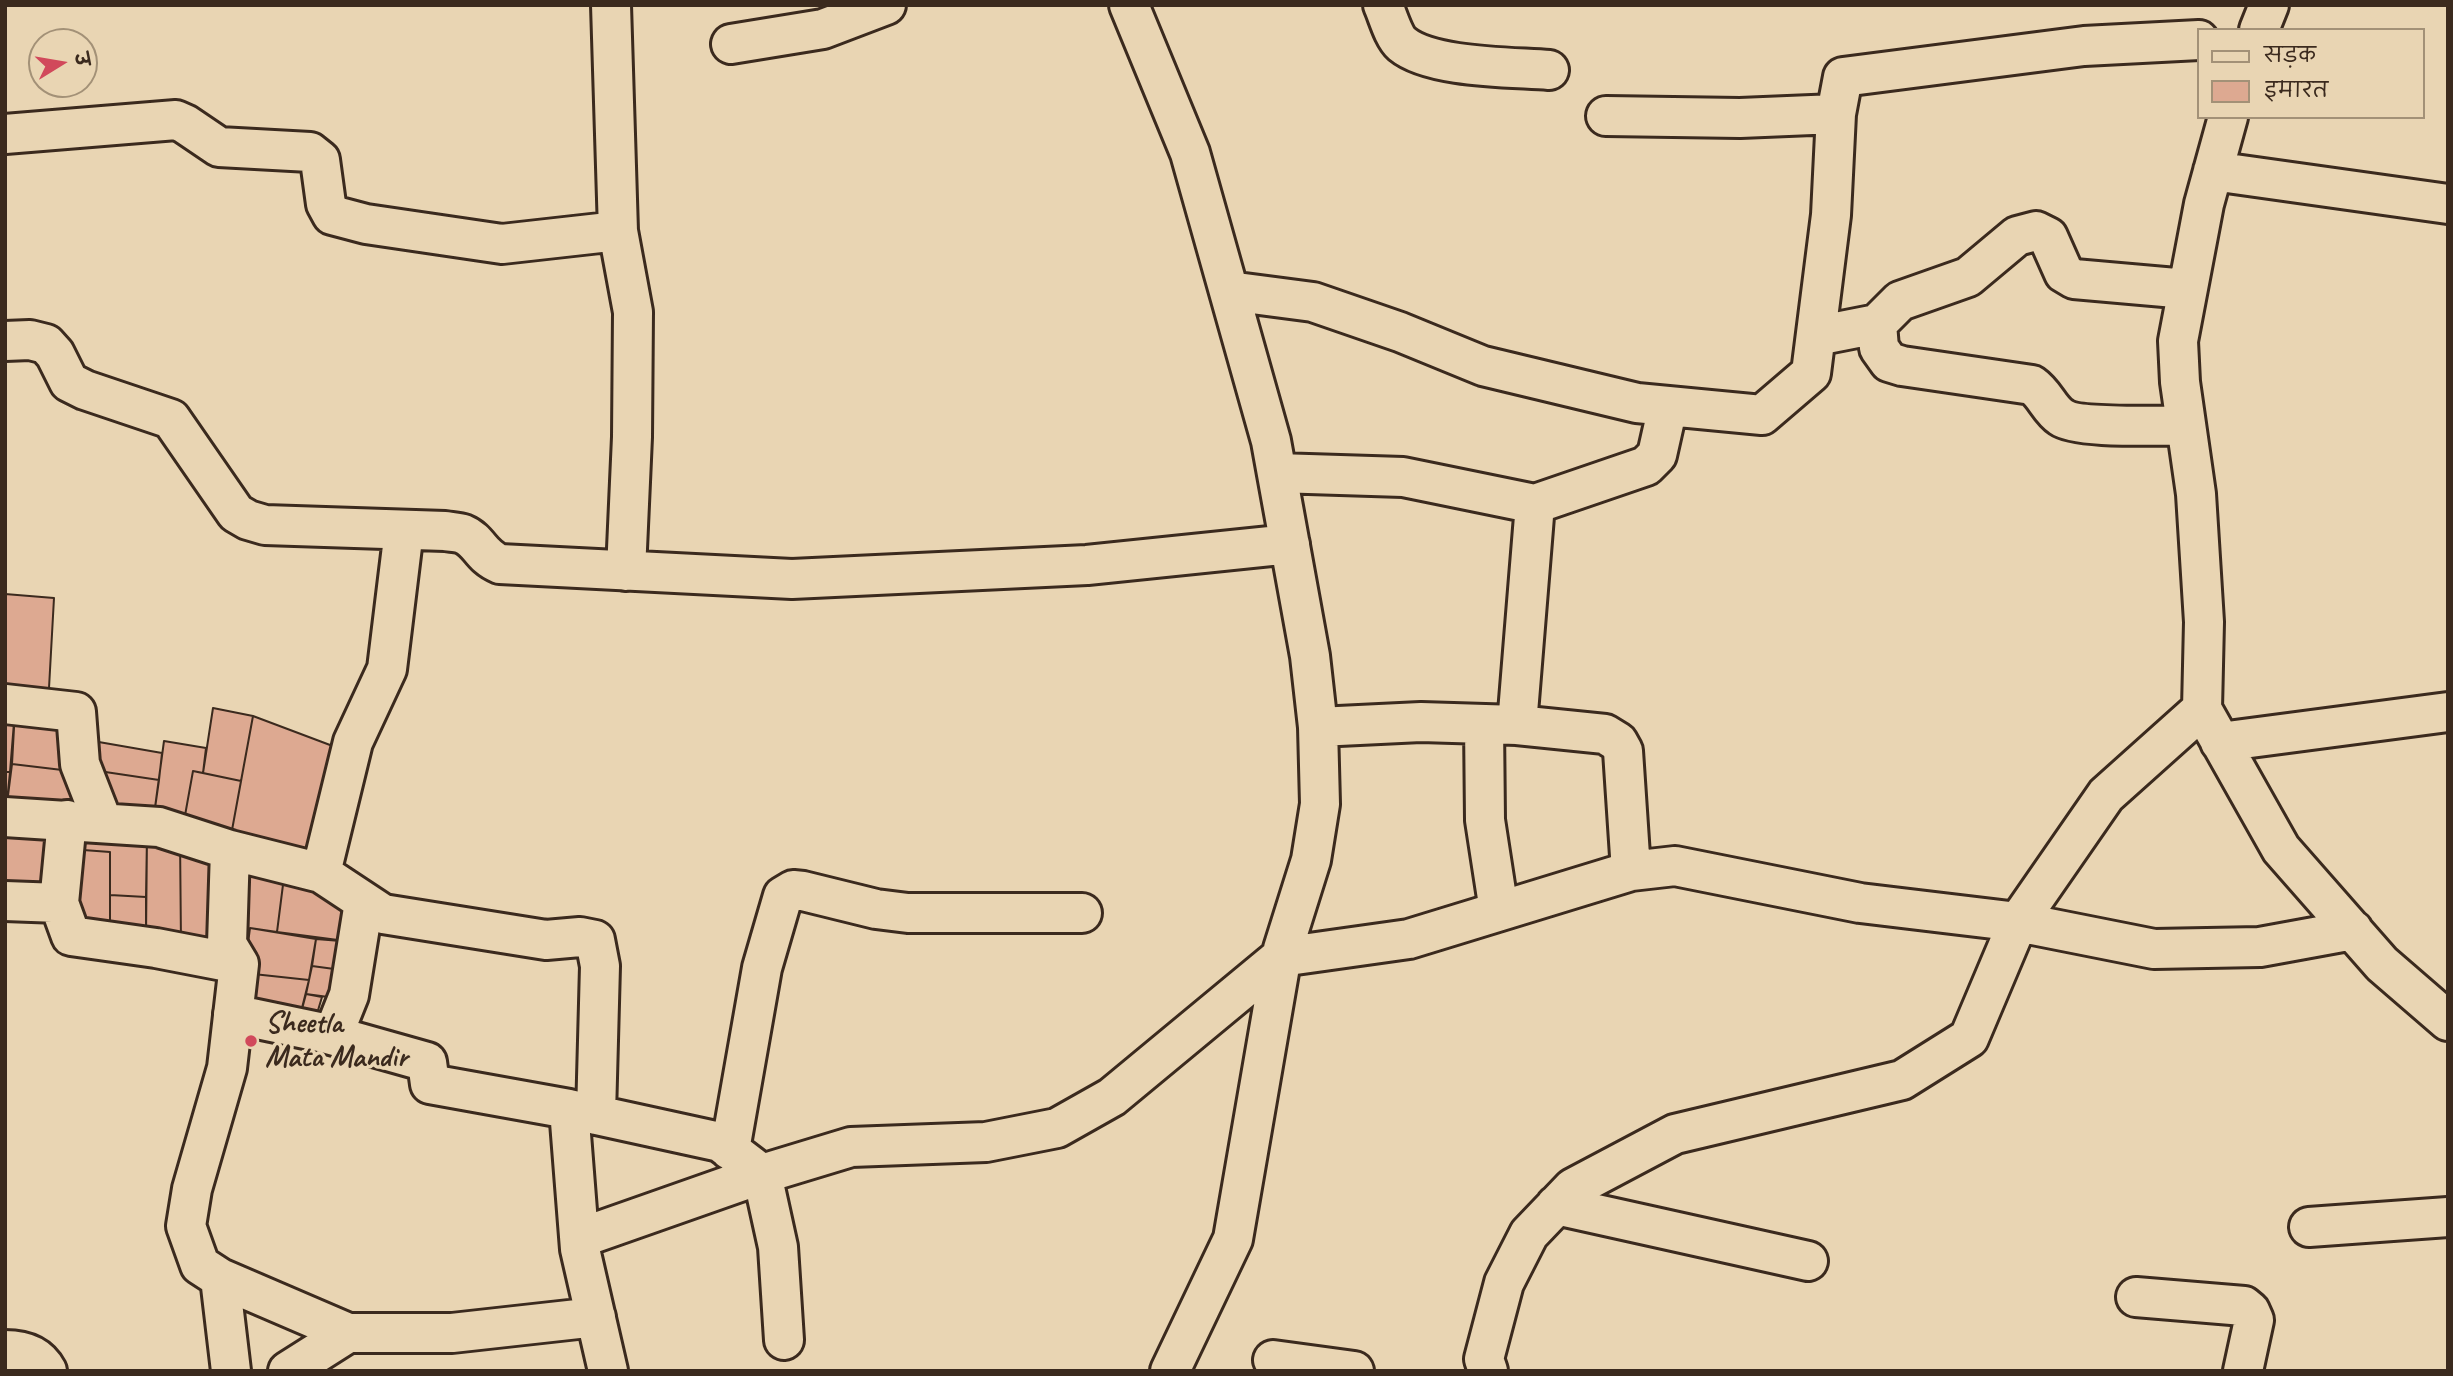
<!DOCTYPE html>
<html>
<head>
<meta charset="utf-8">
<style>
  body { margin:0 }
  #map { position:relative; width:2453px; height:1376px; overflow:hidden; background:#e9d5b3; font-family:Caveat,"Playpen Sans Deva",sans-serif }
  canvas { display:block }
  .frame { position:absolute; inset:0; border:7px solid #3b2a1e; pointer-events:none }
  .legend { position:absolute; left:2197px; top:28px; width:228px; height:91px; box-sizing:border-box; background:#e9d5b3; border:2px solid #a39177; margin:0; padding:9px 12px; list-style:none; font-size:21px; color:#3b2a1e }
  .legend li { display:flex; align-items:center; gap:14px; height:35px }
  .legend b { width:35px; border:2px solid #a39177 }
  .north { position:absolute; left:28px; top:28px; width:70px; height:70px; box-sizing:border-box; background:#e9d5b3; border:2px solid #a39177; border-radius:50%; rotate:79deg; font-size:19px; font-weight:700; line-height:28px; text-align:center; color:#3b2a1e }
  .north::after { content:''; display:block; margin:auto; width:24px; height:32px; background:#d1495b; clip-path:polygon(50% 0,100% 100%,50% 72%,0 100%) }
</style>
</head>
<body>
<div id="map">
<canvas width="2453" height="1376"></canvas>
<div class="frame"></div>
<ul class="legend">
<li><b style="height:9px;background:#e9d5b3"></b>सड़क</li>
<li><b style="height:19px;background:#dda991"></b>इमारत</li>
</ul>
<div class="north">उ</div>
</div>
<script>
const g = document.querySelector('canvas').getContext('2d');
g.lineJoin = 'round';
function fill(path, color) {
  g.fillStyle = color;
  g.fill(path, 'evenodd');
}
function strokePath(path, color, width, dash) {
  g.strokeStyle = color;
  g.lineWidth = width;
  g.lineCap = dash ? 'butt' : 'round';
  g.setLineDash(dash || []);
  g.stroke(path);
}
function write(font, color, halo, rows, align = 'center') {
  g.font = font + ' Caveat,sans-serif';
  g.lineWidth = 7;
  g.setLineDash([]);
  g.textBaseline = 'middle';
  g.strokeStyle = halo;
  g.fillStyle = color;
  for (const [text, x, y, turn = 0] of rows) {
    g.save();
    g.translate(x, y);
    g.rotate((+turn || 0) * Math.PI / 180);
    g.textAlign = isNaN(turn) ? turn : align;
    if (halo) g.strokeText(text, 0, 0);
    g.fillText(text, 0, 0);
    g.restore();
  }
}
const building = new Path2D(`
  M5 594 54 598 48 706 5 701Z
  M5 708 15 710 10 772H5Z
  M213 708 253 716 241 781 203 773Z
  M15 710 74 715 79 772 12 764Z
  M253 716 338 748 315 860 230 841Z
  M93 741 162 753 159 780 92 770Z
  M164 741 206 748 203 773 193 771 184 821 154 815Z
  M12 764 79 772 93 812 6 811Z
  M92 770 159 780 154 815 104 803Z
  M193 771 241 781 230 841 184 821Z
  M5 772H10L6 811H5Z
  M5 825 55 827 53 893 5 892Z
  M71 827 147 835 146 897 110 895V852L70 849Z
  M147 835 180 837 181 944 146 937Z
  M180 837 222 865 221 948 181 944Z
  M70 849 110 852V930L71 914Z
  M236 860 285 869 277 932 250 928 248 943 231 941Z
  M285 869 357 920 353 942 277 932Z
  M110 895 146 897V937L110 930Z
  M250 928 316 939 309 980 244 973Z
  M316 939 353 942 349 971 312 966Z
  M312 966 349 971 343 999 306 994Z
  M244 973 309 980 298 1024 240 1011Z
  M306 994 322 997 313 1027 298 1024Z`);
fill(building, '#dda991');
strokePath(building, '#3b2a1e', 2);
const minor = new Path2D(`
  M611 5 618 231
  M1129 5 1190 153 1271 441 1310 656 1318 727 1320 804 1311 860 1283 949 1233 1239 1170 1371
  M1383 5C1388 16 1393 36 1402 44 1431 68 1511 67 1549 70
  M2259 30 2269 5
  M731 44 823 29 886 5
  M1606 116 1740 118 1836 114 1843 77 2084 46 2199 40
  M2228 117 2204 204 2178 341 2180 382 2196 494 2204 622 2202 709 2281 849 2382 964 2448 1021
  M5 134 176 120 185 124 219 147 310 152 320 160 326 204 332 215 366 224 502 244 618 231 633 312 632 437 626 571
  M2213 171 2448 204
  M1229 291 1313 302 1400 332 1483 366 1637 403 1762 415 1811 373 1831 215 1836 114
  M1877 324 1879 348 1889 362 1902 366 2032 385C2045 394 2049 409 2061 417 2077 429 2162 425 2186 426
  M1816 336 1877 324 1900 301 1968 277 2017 236 2036 231 2048 237 2064 273 2074 279 2187 289
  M5 341 30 340 46 344 55 354 69 382 85 390 171 419 236 513 248 520 265 525 445 531C450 532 458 532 463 534 480 541 480 556 500 564L792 579 1087 565 1290 544
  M1277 473 1403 477 1535 504 1517 725
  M1535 504 1646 466 1657 455 1668 406
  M404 530 387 669 353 742 321 873 383 914 546 940 580 937 595 940 600 966 596 1115
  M5 704 76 712 80 764 103 823
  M1484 724 1485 820 1499 911
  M1318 727 1421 722 1517 725 1605 734 1618 742 1623 751 1631 871
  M2220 742 2448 712
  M5 817 159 827 230 850 321 873
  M5 901 59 903 71 936 156 948 239 964
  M59 903 67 820
  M233 1014 324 1033 427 1062 430 1084 569 1109 720 1142 762 1174 778 1247 784 1340
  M333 1035 349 995 364 902
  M569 1109 580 1249 608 1371
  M730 1150 762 968 783 896 793 890 803 891 876 909 908 913H1082
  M1556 1205 1808 1261
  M2309 1227 2448 1217
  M580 1238 762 1174 851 1147 986 1142 1057 1128 1112 1097 1281 957 1409 939 1631 871 1675 866 1860 903 2018 922 2154 949 2260 947 2353 930
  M220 1278 200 1265 186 1226 192 1189 227 1068 239 964 227 944 230 850
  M2136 1297 2244 1306 2250 1311 2254 1320 2243 1371
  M5 1350C23 1350 38 1354 47 1371
  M1273 1360 1354 1371
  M231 1371 220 1278 348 1333H452L596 1317
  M288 1371 348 1333
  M1488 1371 1484 1359 1504 1283 1529 1234 1573 1188 1675 1134 1902 1080 1969 1038 2018 922 2106 795 2202 709`);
strokePath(minor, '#3b2a1e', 44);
strokePath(minor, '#e9d5b3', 38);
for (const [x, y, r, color] of [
  [251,1041,7,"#d1495b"]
]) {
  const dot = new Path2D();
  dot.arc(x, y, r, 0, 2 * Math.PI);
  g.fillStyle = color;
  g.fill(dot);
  strokePath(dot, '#e9d5b3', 2.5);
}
write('bold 30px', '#3b2a1e', '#e9d5b3', [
  ["Sheetla",265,1024],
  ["Mata Mandir",265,1058]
], 'left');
</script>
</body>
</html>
